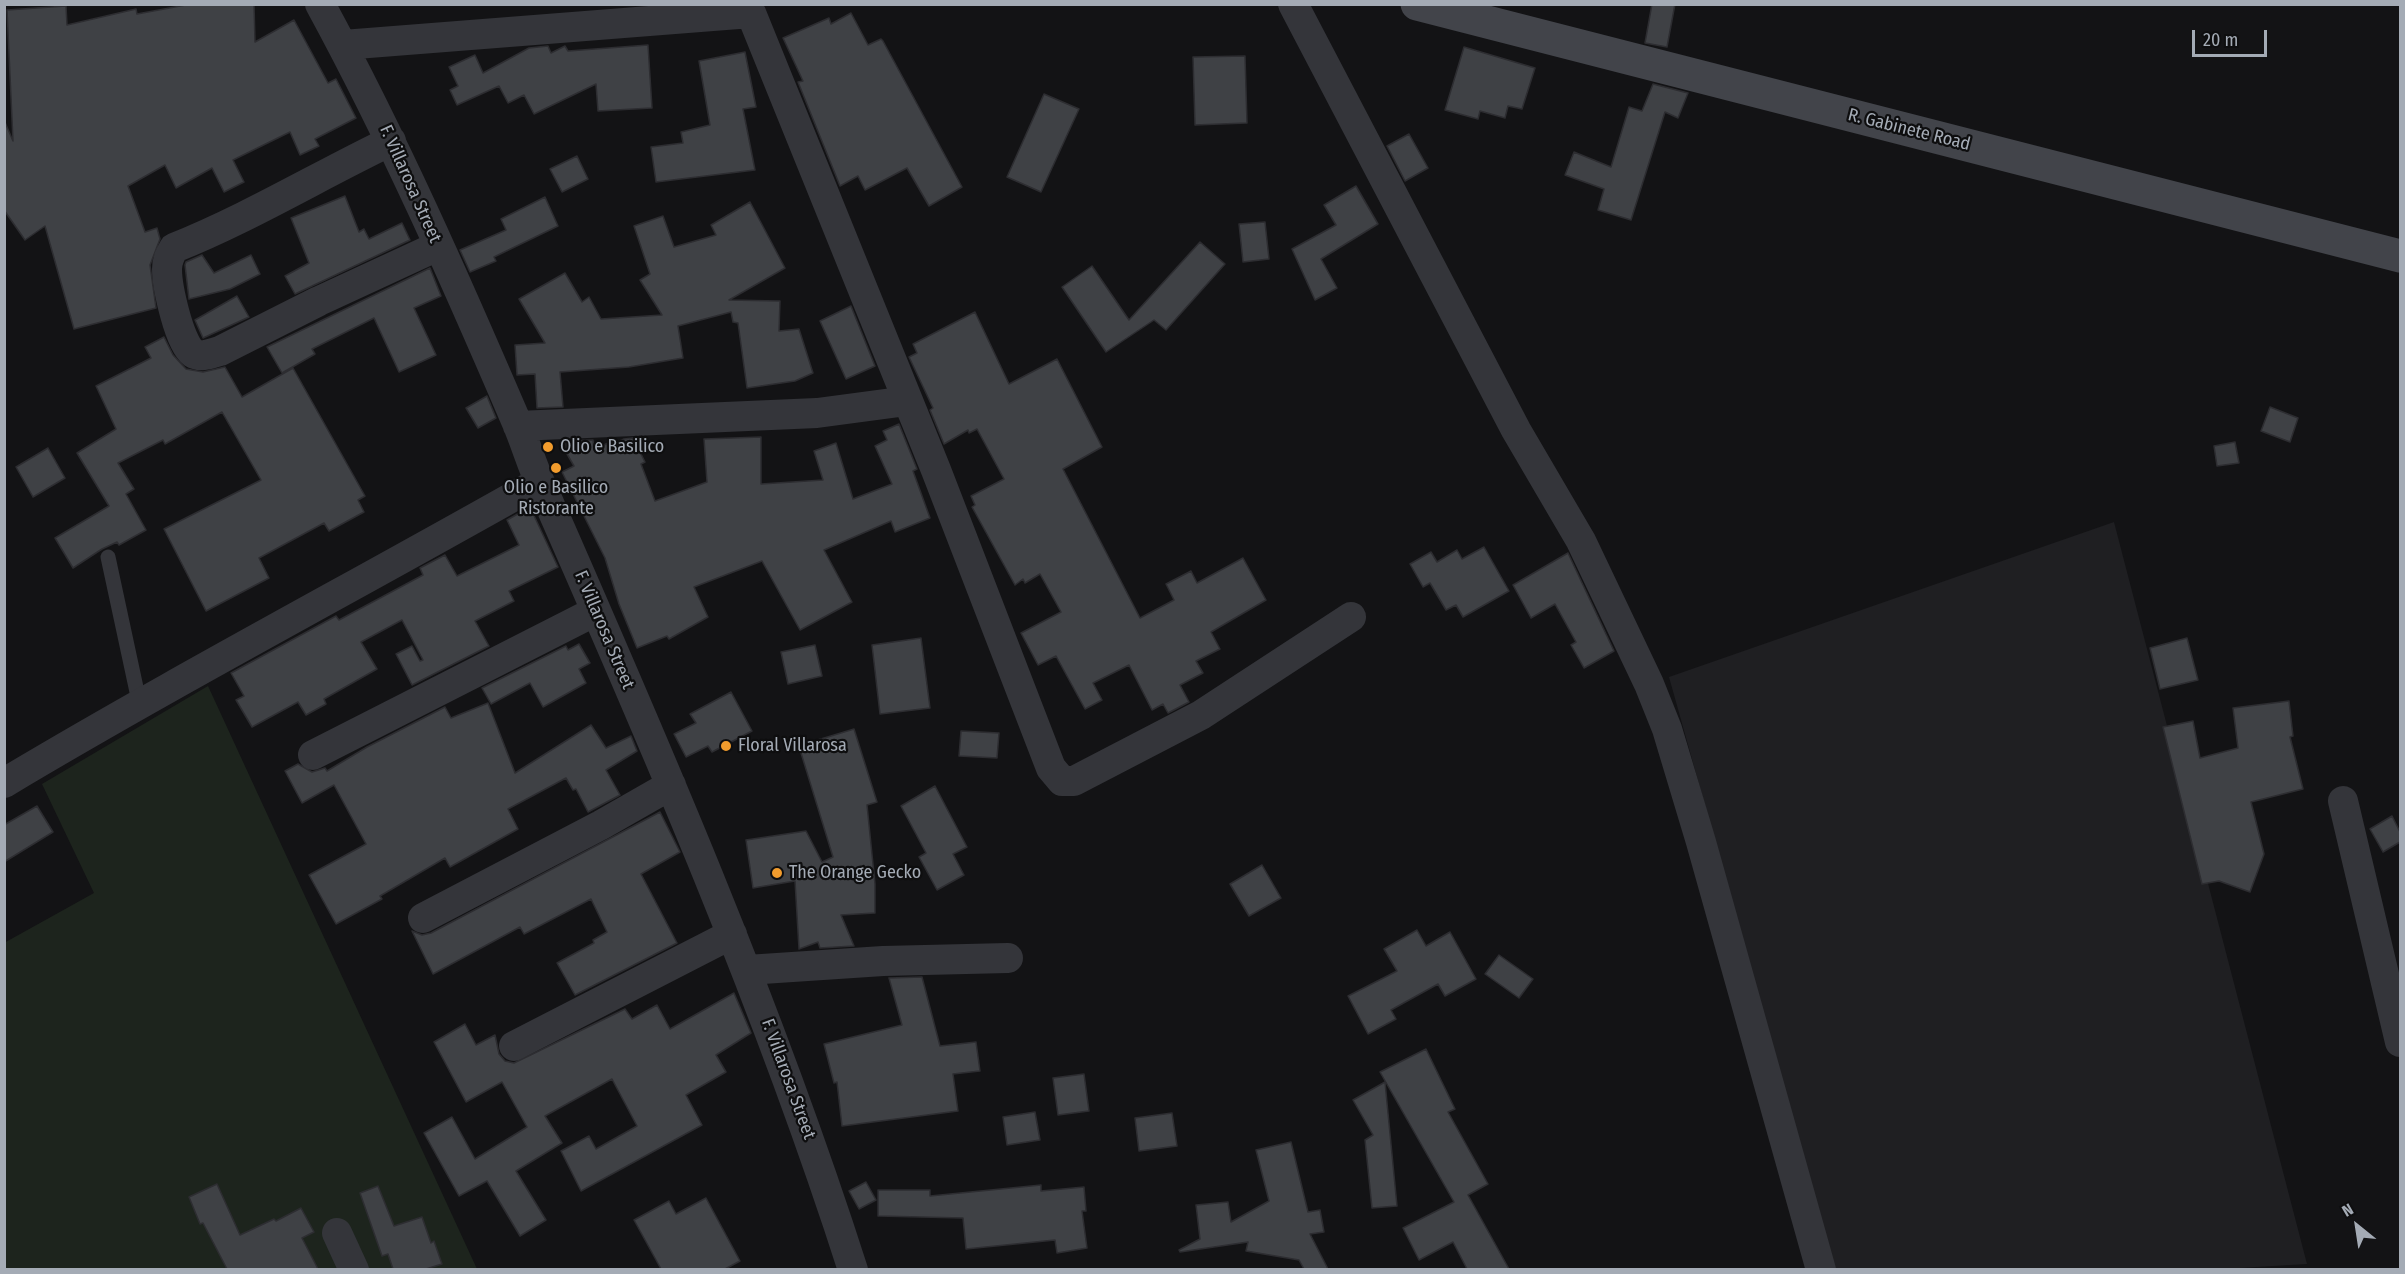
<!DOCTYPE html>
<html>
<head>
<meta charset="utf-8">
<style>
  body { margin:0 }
  #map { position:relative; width:2405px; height:1274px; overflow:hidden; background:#131315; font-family:"Fira Sans Condensed",sans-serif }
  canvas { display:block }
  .frame { position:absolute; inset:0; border:6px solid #a4abb5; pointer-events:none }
  .north { position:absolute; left:2327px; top:1196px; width:60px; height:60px; -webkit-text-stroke:4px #0e0e0f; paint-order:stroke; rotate:330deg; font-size:16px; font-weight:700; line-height:24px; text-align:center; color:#a4abb5 }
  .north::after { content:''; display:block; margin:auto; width:21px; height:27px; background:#a4abb5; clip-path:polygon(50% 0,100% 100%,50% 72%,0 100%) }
  .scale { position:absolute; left:2192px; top:30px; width:75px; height:27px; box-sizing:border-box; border:3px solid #a4abb5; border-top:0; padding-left:8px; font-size:18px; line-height:21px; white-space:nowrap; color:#a4abb5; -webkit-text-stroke:4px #0e0e0f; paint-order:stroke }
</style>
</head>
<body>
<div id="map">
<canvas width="2405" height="1274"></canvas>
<div class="frame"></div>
<div class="north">N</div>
<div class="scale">20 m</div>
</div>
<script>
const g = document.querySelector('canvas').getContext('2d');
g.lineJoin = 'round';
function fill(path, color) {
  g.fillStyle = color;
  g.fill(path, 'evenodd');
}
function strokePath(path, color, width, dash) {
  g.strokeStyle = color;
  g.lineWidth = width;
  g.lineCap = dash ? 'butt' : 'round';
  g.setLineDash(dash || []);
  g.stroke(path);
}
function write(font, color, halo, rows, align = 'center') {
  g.font = font + ' "Fira Sans Condensed",sans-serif';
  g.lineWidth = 4.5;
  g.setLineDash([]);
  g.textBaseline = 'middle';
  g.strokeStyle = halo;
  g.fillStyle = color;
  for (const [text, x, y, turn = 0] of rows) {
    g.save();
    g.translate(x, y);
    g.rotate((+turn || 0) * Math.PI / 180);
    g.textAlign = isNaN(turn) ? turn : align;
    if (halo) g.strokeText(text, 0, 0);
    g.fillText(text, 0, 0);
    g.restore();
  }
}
fill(new Path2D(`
  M2114 522 2307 1264 2206 1270 1835 1269 1669 677Z`), '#1f1f22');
fill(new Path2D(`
  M208 686 477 1269H5L4 943 94 893 42 784Z`), '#1d241d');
const building = new Path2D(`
  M191 4H254L255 42 294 20 328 83 336 79 356 118 315 139 319 146 300 155 290 132 233 160 244 182 224 192 212 168 176 188 165 165 128 186 145 232 157 228 160 239 150 265 156 308 74 329 45 226 25 240 4 210V120L13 141 7 10 66 6 67 25 136 9 137 14Z
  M1652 4H1675L1667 47 1645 43Z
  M851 13 868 45 881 39 883 41 962 187 929 206 907 168 865 190 858 176 840 186 798 82 803 81 783 38 829 18 831 24Z
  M648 45 652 108 598 111 596 84 534 114 524 95 508 103 499 86 457 105 450 90 458 86 449 67 475 55 483 73 529 48 548 46 551 53 565 46 568 51Z
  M1464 47 1535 68 1522 109 1508 106 1505 118 1480 111 1478 119 1445 110Z
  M745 52 756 107 743 109 755 170 656 182 651 147 683 143 681 132 710 125 699 61Z
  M1245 56 1247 123 1195 125 1193 57Z
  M1653 84 1688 93 1678 118 1665 112 1631 220 1598 210 1604 189 1565 175 1574 152 1611 167 1629 107 1642 111Z
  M1044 94 1079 109 1041 192 1007 177Z
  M1409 134 1428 168 1405 181 1387 146Z
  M577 156 588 179 562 192 550 169Z
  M1356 186 1378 224 1321 259 1337 288 1315 300 1292 249 1336 225 1324 205Z
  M345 196 359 232 364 229 369 239 402 223 410 240 295 294 285 276 309 263 291 218Z
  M545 197 558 226 494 257 496 261 470 272 460 250 506 230 501 219Z
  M750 202 785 268 729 300 780 301 779 331 799 329 813 373 795 381 747 388 738 323 733 322 731 312 678 326 683 358 629 367 560 372 563 407 537 408 535 374 517 375 515 345 545 343 519 299 565 273 582 302 589 297 601 319 662 315 640 280 650 274 634 226 663 216 674 247 716 235 711 225Z
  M1265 222 1269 259 1243 262 1239 224Z
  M1200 242 1225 264 1166 330 1154 320 1106 352 1062 287 1092 266 1129 320Z
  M202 255 214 273 251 255 260 274 230 289 189 299 185 265 186 262Z
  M430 268 441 296 414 308 436 355 399 372 374 318 312 349 315 354 282 373 267 347Z
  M237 296 249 317 203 338 195 320Z
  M851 306 875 366 846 379 820 321Z
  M975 312 1009 384 1057 359 1102 447 1063 469 1140 618 1174 600 1166 584 1191 571 1197 583 1243 558 1266 600 1211 632 1220 649 1196 661 1203 673 1180 685 1189 702 1168 713 1163 704 1152 710 1129 665 1093 683 1102 700 1085 709 1056 656 1038 665 1021 633 1061 612 1040 574 1025 583 1023 579 1015 585 972 507 975 505 971 496 1004 479 977 429 969 433 968 430 944 444 930 410 933 408 909 357 917 353 913 344Z
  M164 337 173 355 186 369 203 372 225 367 242 397 293 368 365 496 358 500 364 512 329 531 324 523 259 558 269 578 206 611 164 529 261 480 222 412 165 444 163 440 118 463 134 489 126 494 146 530 119 545 117 542 102 549 73 568 55 538 109 506 77 453 116 429 96 386 151 358 145 347Z
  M487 396 496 418 478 428 466 408Z
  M2270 407 2298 418 2290 442 2261 431Z
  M899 424 917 469 913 471 930 518 895 532 891 521 824 550 852 602 800 630 762 561 694 587 708 617 669 639 667 636 637 648 619 604 605 558 562 472 574 466 567 454 566 441 593 440 594 450 610 442 611 445 624 439 633 438 645 462 641 464 655 501 707 482 704 439 761 437V484L823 480 814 451 836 443 853 499 892 484 875 446 887 440 883 431Z
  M2235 442 2239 463 2217 466 2214 446Z
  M48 448 65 478 33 497 16 467Z
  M530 507 558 567 509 591 514 601 475 621 489 646 412 685 396 654 412 646 420 661 423 660 402 620 361 642 377 669 324 699 326 704 306 715 298 702 252 727 236 700 244 696 231 673 336 616 339 620 423 575 420 568 445 555 457 576 519 545 507 520Z
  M1484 547 1509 591 1463 617 1456 605 1446 610 1430 583 1423 587 1410 564 1431 552 1437 562 1457 550 1462 559Z
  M1568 553 1614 651 1584 668 1571 645 1576 642 1555 604 1531 618 1513 585Z
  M921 638 930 708 880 714 872 645Z
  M2187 638 2198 680 2160 689 2150 648Z
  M579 644 590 663 579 669 586 683 543 707 530 683 491 704 482 688 566 646 568 650Z
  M815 645 822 676 788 684 781 652Z
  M731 692 752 731 712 752 708 746 686 757 674 734 696 723 690 714Z
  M2289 701 2293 736 2290 737 2303 789 2251 802 2264 854 2250 892 2219 881 2202 884 2163 727 2193 721 2200 758 2238 748 2233 708Z
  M488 703 515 773 591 725 606 748 631 736 637 751 606 770 620 795 588 812 576 789 573 790 566 778 508 809 518 829 450 867 445 858 380 896 382 899 336 924 309 875 366 844 334 785 302 803 285 771 298 764 312 772 325 768 327 771 367 747 445 707 451 718Z
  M854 729 877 802 867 805 875 884V913L841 915 854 946 820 948 818 942 799 949 795 881 753 888 746 840 806 831 822 862 833 857 801 753V745Z
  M961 731 999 733 997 758 959 756Z
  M935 786 967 847 953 854 964 875 937 890 919 857 926 853 901 806Z
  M37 806 53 832 4 862V825Z
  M660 812 680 852 641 874 677 943 575 995 557 963 594 943 593 940 607 932 591 899 524 934 520 927 433 974 412 931 422 935 431 933Z
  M2392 816 2400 832V842L2383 852 2370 829Z
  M1262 865 1281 898 1249 916 1230 884Z
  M1417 930 1426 946 1450 932 1476 979 1445 996 1438 984 1391 1010 1396 1019 1368 1034 1348 996 1397 971 1384 949Z
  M1499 955 1533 979 1519 998 1485 974Z
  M922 977 940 1046 976 1042 980 1071 953 1074 958 1111 842 1126 837 1082 834 1083 824 1044 902 1025 889 978Z
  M734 993 751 1033 716 1055 726 1072 686 1095 702 1125 581 1191 561 1151 589 1136 596 1149 637 1126 612 1079 545 1116 562 1143 516 1171 546 1220 520 1236 487 1181 459 1196 424 1133 452 1117 475 1159 527 1127 502 1082 466 1102 434 1042 465 1024 476 1045 495 1035 499 1054 505 1061 514 1063 625 1009 632 1019 657 1005 670 1029Z
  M1426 1049 1455 1109 1448 1112 1488 1184 1468 1195 1509 1269H1467L1453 1242 1419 1260 1403 1228 1454 1202 1380 1072Z
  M1084 1074 1089 1111 1058 1115 1053 1078Z
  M1385 1082 1397 1206 1372 1208 1365 1140 1373 1135 1353 1100Z
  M1035 1112 1040 1140 1007 1145 1003 1117Z
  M1172 1113 1177 1146 1139 1151 1135 1118Z
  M1291 1142 1308 1212 1320 1210 1324 1232 1310 1234 1328 1269H1304L1299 1260 1246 1251 1248 1242 1180 1252 1179 1250 1200 1239 1196 1205 1228 1202 1231 1222 1269 1201 1256 1150Z
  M866 1182 876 1200 859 1209 849 1191Z
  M217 1184 240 1235 274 1219 276 1221 301 1208 314 1232 302 1238 318 1269H227L203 1223 200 1224 189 1197Z
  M1041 1185V1191L1084 1187 1086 1211H1082L1087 1248 1057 1253 1055 1240 966 1249 963 1218 878 1216V1190H930V1196Z
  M378 1186 394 1226 422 1217 431 1243 434 1241 442 1264 426 1269H393L388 1254 382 1256 360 1193Z
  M706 1198 740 1261 725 1269H661L634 1220 669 1201 676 1214Z`);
fill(building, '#3f4145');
strokePath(building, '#2d2d31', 1.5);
strokePath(new Path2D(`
  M108 557 140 706`), '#34353a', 15);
strokePath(new Path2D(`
  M320 4C394 140 456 281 517 423 526 444 532 466 542 487 655 744 767 1002 853 1270
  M1293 4 1516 430 1581 541 1649 684 1667 729 1701 842 1821 1270
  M343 45 751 13 936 470 1051 768 1062 781H1074L1201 715 1351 617
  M391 141C318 176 249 218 174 248 170 255 167 260 167 269 167 286 179 343 193 353 201 358 212 353 220 351L319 301 438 246
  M518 426 817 413 907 401
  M313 755 596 611
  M4 783C180 678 361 583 539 482
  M2343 801 2400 1042
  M423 918 601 825 671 785
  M747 970 883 961 1008 958
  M514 1046 732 934
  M337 1233 354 1270`), '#34353a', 30);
strokePath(new Path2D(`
  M1417 4 2400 256`), '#42444a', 33);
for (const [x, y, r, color] of [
  [548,447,6,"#f29c2d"],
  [556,468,6,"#f29c2d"],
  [726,746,6,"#f29c2d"],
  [777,873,6,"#f29c2d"]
]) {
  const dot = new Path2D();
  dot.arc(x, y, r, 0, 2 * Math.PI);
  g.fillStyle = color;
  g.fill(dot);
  strokePath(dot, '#0e0e0f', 2);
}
write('18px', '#a4abb5', '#0e0e0f', [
  ["R. Gabinete Road",1909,130,14],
  ["F. Villarosa Street",410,184,66],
  ["F. Villarosa Street",604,630,67],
  ["F. Villarosa Street",788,1079,70]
]);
write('18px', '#a4abb5', '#0e0e0f', [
  ["Olio e Basilico",560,447],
  ["Olio e Basilico",556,488,"center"],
  ["Ristorante",556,509,"center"],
  ["Floral Villarosa",738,746],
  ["The Orange Gecko",789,873]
], 'left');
</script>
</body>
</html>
